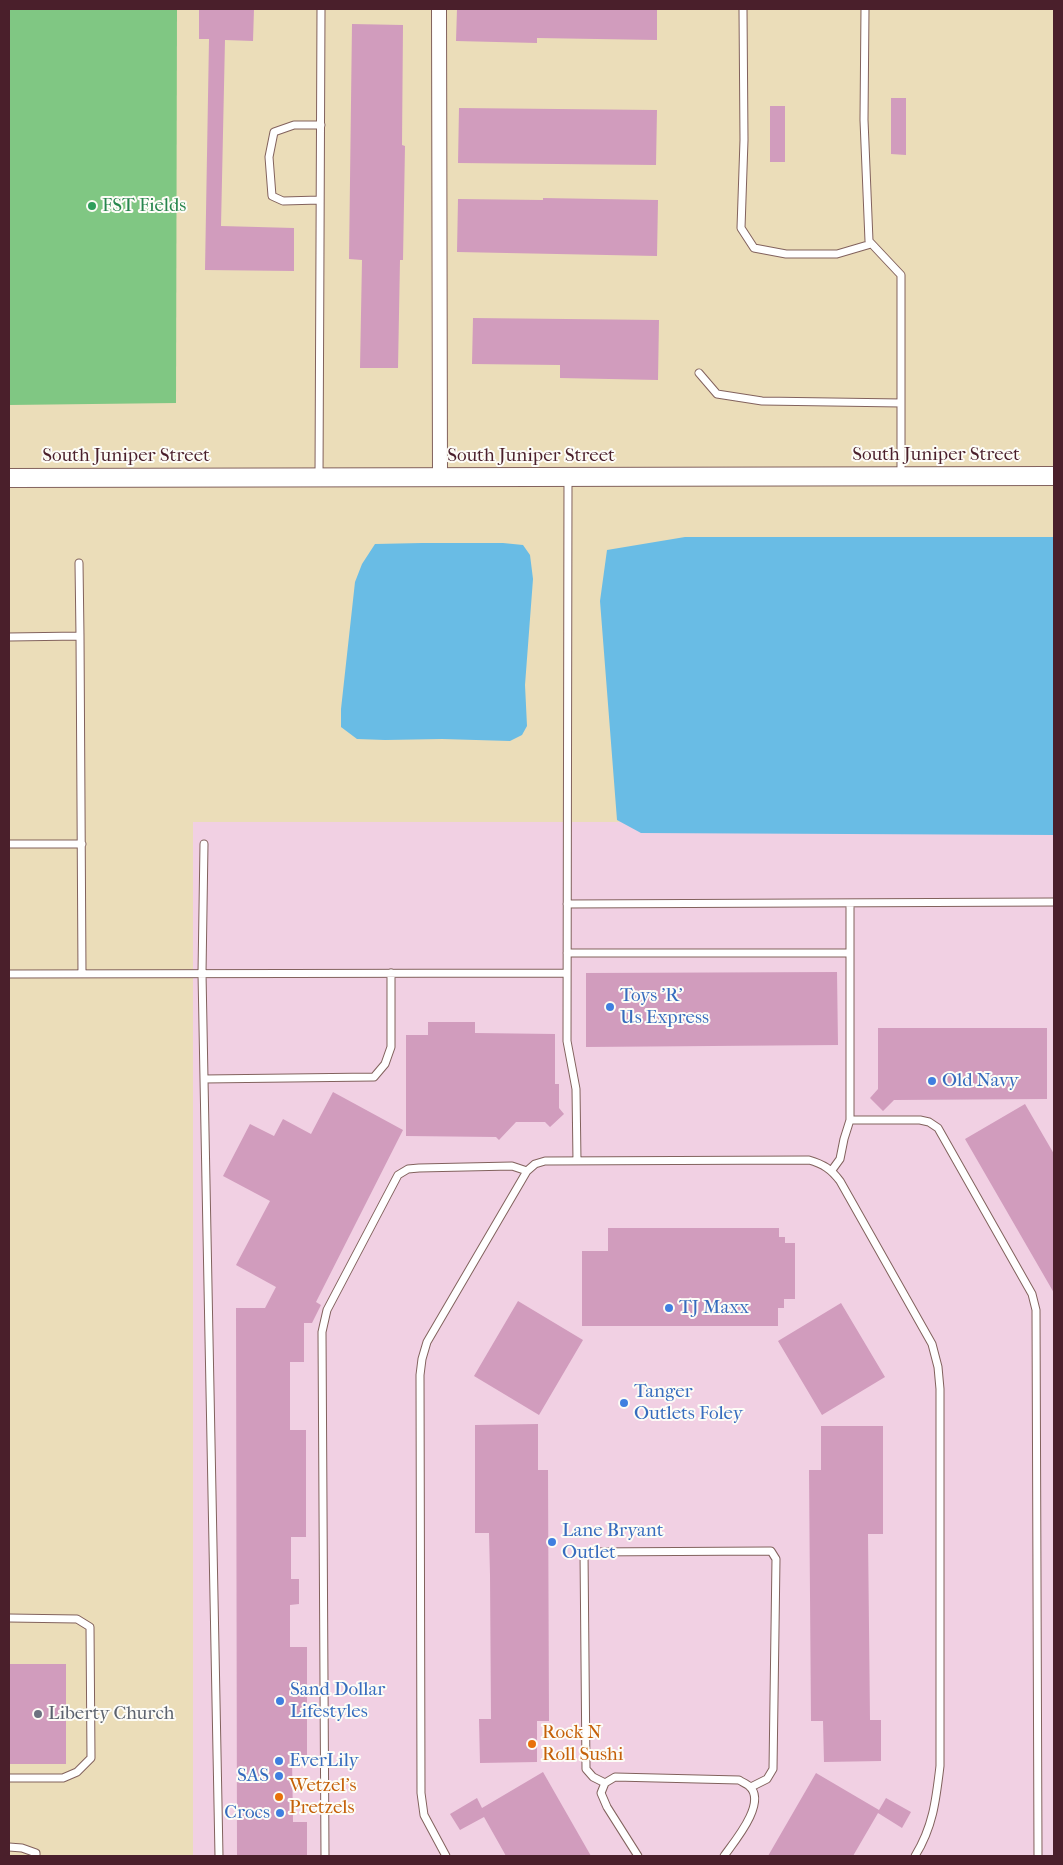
<!DOCTYPE html>
<html>
<head>
<meta charset="utf-8">
<style>
  body { margin:0 }
  #map { position:relative; width:1063px; height:1865px; overflow:hidden; background:#ebddb9; font-family:"IM FELL French Canon",serif }
  canvas { display:block }
  .frame { position:absolute; inset:0; border:10px solid #4a1f2b; pointer-events:none }
</style>
</head>
<body>
<div id="map">
<canvas width="1063" height="1865"></canvas>
<div class="frame"></div>
</div>
<script>
const g = document.querySelector('canvas').getContext('2d');
g.lineJoin = 'round';
function fill(path, color) {
  g.fillStyle = color;
  g.fill(path, 'evenodd');
}
function strokePath(path, color, width, dash) {
  g.strokeStyle = color;
  g.lineWidth = width;
  g.lineCap = dash ? 'butt' : 'round';
  g.setLineDash(dash || []);
  g.stroke(path);
}
function write(font, color, halo, rows, align = 'center') {
  g.font = font + ' "IM FELL French Canon",serif';
  g.lineWidth = 4;
  g.setLineDash([]);
  g.textBaseline = 'middle';
  g.strokeStyle = halo;
  g.fillStyle = color;
  for (const [text, x, y, turn = 0] of rows) {
    g.save();
    g.translate(x, y);
    g.rotate((+turn || 0) * Math.PI / 180);
    g.textAlign = isNaN(turn) ? turn : align;
    if (halo) g.strokeText(text, 0, 0);
    g.fillText(text, 0, 0);
    g.restore();
  }
}
fill(new Path2D(`
  M193 822H1054V1856H193Z`), '#f1d0e3');
fill(new Path2D(`
  M9 9H177L176 403 9 405Z`), '#80c783');
fill(new Path2D(`
  M685 537H1054V835L641 833 617 820 600 601 607 550Z
  M422 543H503L523 545 530 555 533 579 525 685 527 726 522 735 510 741 442 739 385 740 357 739 341 727V709L355 582 362 564 375 544Z`), '#69bce5');
fill(new Path2D(`
  M199 9H254L253 41 225 40 221 226 294 228V271L205 270 209 39H199Z
  M457 9H657V40L537 38V43L456 41Z
  M352 24 403 25 402 145 405 146 403 260H400L398 368H360L362 260 349 259Z
  M891 98H906V155L891 154Z
  M770 106H785V162H770Z
  M459 108 657 110 656 165 458 163Z
  M543 198 658 200 657 256 457 252 458 199 543 200Z
  M473 318 659 320 658 380 560 378V365L472 364Z
  M837 972 838 1045 586 1047V973Z
  M428 1022H475V1033L555 1034V1084H559V1108L564 1114 550 1127 545 1122H516L499 1140 496 1137 406 1136V1035H428Z
  M878 1028H1047V1099L894 1100 883 1111 870 1098 878 1089Z
  M333 1092 403 1130 316 1302 321 1305 312 1323H304V1362H290V1430H306V1537H291V1579H299V1604L290 1605V1647H307V1757H292L293 1822H307V1856H237L236 1308H265L276 1287 236 1265 270 1201 223 1176 250 1124 274 1136 283 1119 311 1134Z
  M1025 1104 1054 1154V1293L965 1139Z
  M608 1228H779V1237H785V1243H795V1299H784V1308H778V1326H582V1251H608Z
  M518 1301 583 1340 539 1415 474 1376Z
  M841 1303 885 1377 822 1415 778 1341Z
  M538 1424V1470H548L549 1721H537V1762L480 1763 479 1719H491L490 1575 489 1533H475V1425Z
  M821 1426H883V1534H868L870 1720H881V1761L824 1762 823 1721H811L809 1470H821Z
  M9 1664H66V1764H9Z
  M543 1772 591 1856H506L484 1817 460 1830 450 1814 477 1798 482 1808Z
  M816 1773 879 1810 886 1798 911 1812 902 1828 878 1813 853 1856H768Z`), '#d19cbd');
const service = new Path2D(`
  M743 9 744 140 741 228 754 248 786 254H837L871 244
  M865 9 864 120 869 241 901 275V475
  M320 200 283 201 272 196 269 157 274 132 294 125H321
  M699 373 717 394 762 401 901 403
  M319 476 321 9
  M568 477 567 1041 576 1089 577 1161
  M79 563 80 636
  M9 637 80 636 82 974
  M9 844H82
  M204 844 202 973 204 1079
  M567 904 1054 902
  M567 953H850
  M9 974 567 973
  M850 1120H920L929 1122 938 1128 1032 1294 1036 1310 1038 1856
  M832 1170 840 1159 844 1139 850 1120V903
  M9 1618 77 1619 90 1627 91 1758 77 1772 63 1778H9
  M605 1783 593 1777 586 1769 584 1552 771 1551 776 1559 773 1769 767 1779 751 1787
  M9 1847 22 1848 36 1853V1856
  M219 1856 204 1079 374 1077 385 1064 391 1047V973
  M325 1856 322 1332 327 1310 398 1175 408 1169 419 1168 512 1166 527 1171
  M446 1856 424 1815 421 1793 420 1375 422 1359 427 1342 527 1171 535 1164 545 1161 809 1160C823 1164 831 1169 840 1181L932 1344 938 1367 940 1389V1766C936 1800 933 1827 915 1856
  M638 1856 607 1807 601 1793 605 1783 615 1777 739 1780C742 1782 747 1784 749 1786 768 1802 734 1842 724 1856`);
const minor = new Path2D(`
  M439 9 440 477`);
const tertiary = new Path2D(`
  M9 478 1054 476`);
strokePath(service, '#82625d', 9);
strokePath(minor, '#82625d', 16);
strokePath(tertiary, '#82625d', 20);
strokePath(service, '#fff', 7);
strokePath(minor, '#fff', 14);
strokePath(tertiary, '#fff', 18);
for (const [x, y, r, color] of [
  [92,206,5,"#2e9e5b"],
  [610,1007,5,"#3f7fe0"],
  [932,1081,5,"#3f7fe0"],
  [669,1308,5,"#3f7fe0"],
  [624,1403,5,"#3f7fe0"],
  [552,1542,5,"#3f7fe0"],
  [280,1701,5,"#3f7fe0"],
  [38,1714,5,"#6b7280"],
  [532,1744,5,"#e8710a"],
  [279,1761,5,"#3f7fe0"],
  [279,1776,5,"#3f7fe0"],
  [279,1797,5,"#e8710a"],
  [280,1813,5,"#3f7fe0"]
]) {
  const dot = new Path2D();
  dot.arc(x, y, r, 0, 2 * Math.PI);
  g.fillStyle = color;
  g.fill(dot);
  strokePath(dot, '#fdfcf7', 2);
}
write('19px', '#27864d', '#fdfcf7', [
  ["FST Fields",102,206]
], 'left');
write('19px', '#4a1f2b', '#fdfcf7', [
  ["South Juniper Street",936,455],
  ["South Juniper Street",126,456],
  ["South Juniper Street",531,456]
]);
write('19px', '#366cbe', '#fdfcf7', [
  ["Toys 'R'",620,996],
  ["Us Express",620,1018],
  ["Old Navy",942,1081],
  ["TJ Maxx",679,1308],
  ["Tanger",634,1392],
  ["Outlets Foley",634,1414],
  ["Lane Bryant",562,1531],
  ["Outlet",562,1553],
  ["Sand Dollar",290,1690],
  ["Lifestyles",290,1712],
  ["EverLily",289,1761],
  ["SAS",269,1776,"right"],
  ["Crocs",270,1813,"right"]
], 'left');
write('19px', '#5b616d', '#fdfcf7', [
  ["Liberty Church",48,1714]
], 'left');
write('19px', '#c56008', '#fdfcf7', [
  ["Rock N",542,1733],
  ["Roll Sushi",542,1755],
  ["Wetzel's",289,1786],
  ["Pretzels",289,1808]
], 'left');
</script>
</body>
</html>
